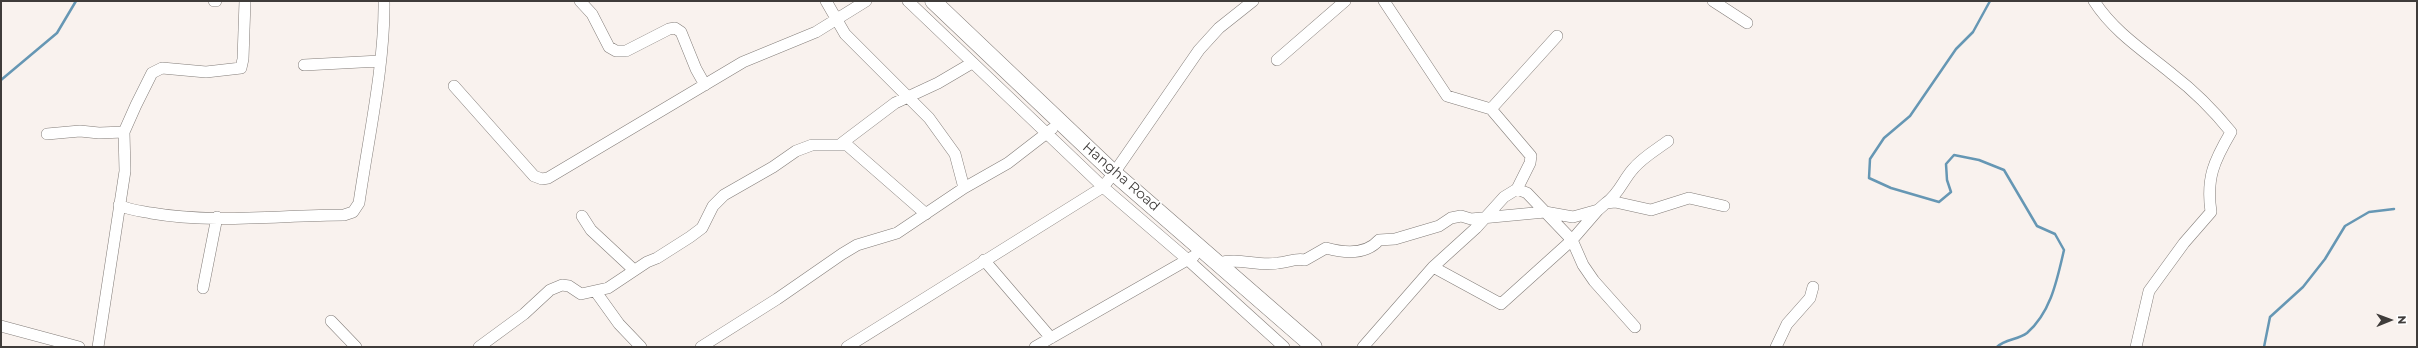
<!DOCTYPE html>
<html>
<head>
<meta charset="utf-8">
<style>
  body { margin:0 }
  #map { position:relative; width:2418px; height:348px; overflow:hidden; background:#f9f2ee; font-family:Montserrat,sans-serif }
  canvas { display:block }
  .frame { position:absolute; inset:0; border:2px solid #3f3c3a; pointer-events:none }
  .north { position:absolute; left:2370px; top:300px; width:40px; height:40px; -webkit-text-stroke:3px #fff; paint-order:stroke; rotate:89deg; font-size:11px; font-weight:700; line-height:16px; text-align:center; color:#3f3c3a }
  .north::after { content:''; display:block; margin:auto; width:14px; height:18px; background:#3f3c3a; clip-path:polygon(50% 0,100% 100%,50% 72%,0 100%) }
</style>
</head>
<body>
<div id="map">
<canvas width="2418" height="348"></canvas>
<div class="frame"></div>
<div class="north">N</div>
</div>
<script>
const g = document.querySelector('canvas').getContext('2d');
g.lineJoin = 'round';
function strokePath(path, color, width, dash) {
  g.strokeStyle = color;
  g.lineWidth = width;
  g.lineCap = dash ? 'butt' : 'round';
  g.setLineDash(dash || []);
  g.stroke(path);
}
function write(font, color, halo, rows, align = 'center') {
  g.font = font + ' Montserrat,sans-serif';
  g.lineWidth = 3;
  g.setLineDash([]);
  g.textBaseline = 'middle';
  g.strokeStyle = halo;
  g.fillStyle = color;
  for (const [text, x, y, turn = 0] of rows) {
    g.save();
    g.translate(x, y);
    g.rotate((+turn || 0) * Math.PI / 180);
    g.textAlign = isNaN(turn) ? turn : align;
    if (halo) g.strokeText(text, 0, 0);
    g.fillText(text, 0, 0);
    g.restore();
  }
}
strokePath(new Path2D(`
  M1990 1 1973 32 1956 49 1910 116 1884 138 1870 159 1869 178 1891 188 1939 202 1951 192 1947 180 1946 164 1954 155 1979 160 2004 170 2037 226 2055 234 2064 250C2057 280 2051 312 2027 333 2018 340 2005 339 1997 347
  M1 80 57 33 76 1
  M2264 347 2270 317 2303 287 2325 259 2345 226 2369 212 2394 209`), '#6697b4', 2.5);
const minor = new Path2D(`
  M214 1H216
  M580 1 592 14 609 47 616 51H626L669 29 675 28 681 32 696 69 705 85
  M826 1 845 34 929 118 955 154 964 188
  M908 1 1103 187 1188 260 1284 347
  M1384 1 1447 96 1491 109 1531 156 1530 163 1517 189
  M1713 1 1747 23
  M2094 1C2114 32 2144 51 2172 74 2193 90 2214 111 2231 132 2214 161 2206 178 2211 212L2184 243 2149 291 2136 347
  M1277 60 1345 1
  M304 65 380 61
  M454 86 534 176 542 179 548 178 743 62 816 32 866 1
  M1491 109 1557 36
  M47 134 80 131 99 133 124 132
  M842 143 895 103 938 83 972 63
  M1606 203C1619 194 1623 180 1633 169 1643 157 1656 150 1668 141
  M119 205C129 210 140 211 151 213 214 224 281 215 344 215L353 212 359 203C368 140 385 64 384 1
  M582 216 591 230 634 270
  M984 260 1051 338
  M1219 263C1238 257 1259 267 1278 263 1289 262 1295 258 1305 260L1326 248C1344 253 1366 255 1379 240L1395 239 1439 226 1451 218 1461 216 1471 219 1545 212 1573 217 1598 210
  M1433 267 1501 304 1572 240 1598 210 1606 203 1615 202 1651 210 1689 198 1724 206
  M203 288 217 217
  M596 292 619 324 641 347
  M331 321 356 347
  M1 326 79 347
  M98 347 125 171 124 132 136 105 152 73 162 68 206 72 241 68 243 59 245 1
  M479 347 524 314 550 290 562 285 569 286 581 294 608 288 647 262 657 258 690 237 702 228 713 206 724 195 773 167 796 151 812 145H847L926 214
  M701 347 777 299 842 254 857 245 897 233 964 188 1008 163 1052 129
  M847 347 1103 187 1114 173 1199 50 1219 28 1253 1
  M1035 347 1194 256
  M1363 347 1433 267 1476 228 1504 197 1517 189 1527 193 1572 240 1583 265 1594 281 1635 327
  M1776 347 1787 324 1810 298 1813 287`);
const highway = new Path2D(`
  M933 1 1114 173 1314 347`);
strokePath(minor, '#837d79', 12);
strokePath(highway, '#837d79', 17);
strokePath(minor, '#fff', 11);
strokePath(highway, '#fff', 16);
write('14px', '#3f3c3a', '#fff', [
  ["Hangha Road",1121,177,41]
]);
</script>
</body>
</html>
